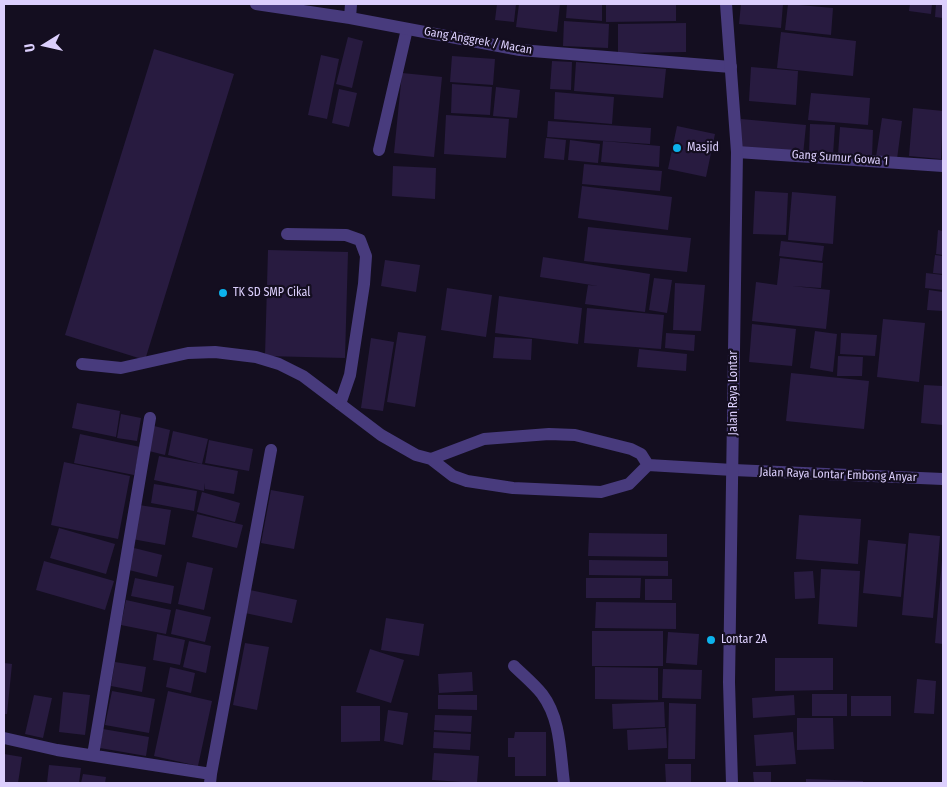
<!DOCTYPE html>
<html>
<head>
<meta charset="utf-8">
<style>
  body { margin:0 }
  #map { position:relative; width:947px; height:787px; overflow:hidden; background:#140e20; font-family:"Fira Sans Condensed",sans-serif }
  canvas { display:block }
  .frame { position:absolute; inset:0; border:5px solid #dccffd; pointer-events:none }
  .north { position:absolute; left:20px; top:20px; width:50px; height:50px; -webkit-text-stroke:4px #140e20; paint-order:stroke; rotate:260deg; font-size:14px; font-weight:700; line-height:20px; text-align:center; color:#dccffd }
  .north::after { content:''; display:block; margin:auto; width:18px; height:22px; background:#dccffd; clip-path:polygon(50% 0,100% 100%,50% 72%,0 100%) }
</style>
</head>
<body>
<div id="map">
<canvas width="947" height="787"></canvas>
<div class="frame"></div>
<div class="north">U</div>
</div>
<script>
const g = document.querySelector('canvas').getContext('2d');
g.lineJoin = 'round';
function fill(path, color) {
  g.fillStyle = color;
  g.fill(path, 'evenodd');
}
function strokePath(path, color, width, dash) {
  g.strokeStyle = color;
  g.lineWidth = width;
  g.lineCap = dash ? 'butt' : 'round';
  g.setLineDash(dash || []);
  g.stroke(path);
}
function write(font, color, halo, rows, align = 'center') {
  g.font = font + ' "Fira Sans Condensed",sans-serif';
  g.lineWidth = 4.5;
  g.setLineDash([]);
  g.textBaseline = 'middle';
  g.strokeStyle = halo;
  g.fillStyle = color;
  for (const [text, x, y, turn = 0] of rows) {
    g.save();
    g.translate(x, y);
    g.rotate((+turn || 0) * Math.PI / 180);
    g.textAlign = isNaN(turn) ? turn : align;
    if (halo) g.strokeText(text, 0, 0);
    g.fillText(text, 0, 0);
    g.restore();
  }
}
fill(new Path2D(`
  M497 4H516L514 22 495 20Z
  M519 4H560L557 32 516 27Z
  M567 4H602V21L566 18Z
  M606 4H676V21L606 22Z
  M741 4H783L781 28 739 24Z
  M788 4 833 8 831 35 785 30Z
  M910 4H932L931 14 909 11Z
  M936 4H943V18L935 17Z
  M564 21 609 24 608 48 563 46Z
  M686 23V52L618 53V24Z
  M781 32 856 41 853 76 777 68Z
  M348 37 363 41 352 88 336 84Z
  M154 49 234 74 145 360 65 335Z
  M321 55 339 59 327 119 308 115Z
  M452 56 495 59 493 85 450 82Z
  M552 61 572 62 571 90 550 89Z
  M576 62 666 69 663 98 574 91Z
  M751 67 798 71 796 105 749 101Z
  M402 73 442 77 434 157 394 153Z
  M452 84 492 87 490 115 451 113Z
  M496 87 520 90 517 118 493 116Z
  M339 89 357 93 349 127 332 123Z
  M555 92 614 97 612 124 554 119Z
  M811 93 870 98 868 125 808 120Z
  M913 108 943 111 941 159 909 156Z
  M446 115 509 119 506 158 444 154Z
  M882 118 902 121 897 159 876 157Z
  M741 119 806 125 803 155 739 149Z
  M548 121 651 128 650 144 547 137Z
  M810 124 835 125 833 155 809 154Z
  M677 126 715 134 706 177 668 169Z
  M840 127 873 130 872 157 838 155Z
  M546 138 566 140 564 160 544 158Z
  M570 140 600 144 598 163 568 160Z
  M603 141 660 146 659 167 601 162Z
  M584 164 662 171 660 191 582 184Z
  M393 166 436 168 435 199 392 196Z
  M582 186 672 197 668 230 578 218Z
  M755 191 788 193 786 235 753 234Z
  M792 192 836 196 833 244 788 240Z
  M588 227 691 238 687 272 584 261Z
  M938 230 943 231V255L936 254Z
  M781 241 824 246 822 261 779 256Z
  M268 250 348 252 345 358 265 356Z
  M935 255 943 256V274L933 273Z
  M543 257 650 274 645 312 585 304 588 285 598 286 540 277Z
  M780 258 823 263 821 288 792 286 830 290 826 329 752 321 756 282 777 285Z
  M385 260 420 265 416 292 381 286Z
  M926 273 943 275V290L925 288Z
  M654 278 672 280 667 313 649 310Z
  M675 283 705 285 701 331 673 330Z
  M447 288 492 295 486 337 441 330Z
  M929 290 943 292V311L927 310Z
  M499 296 582 308 578 344 495 333Z
  M587 308 664 315 661 349 584 343Z
  M883 319 925 323 919 382 877 377Z
  M752 324 796 329 792 366 749 362Z
  M815 331 837 334 833 372 810 368Z
  M398 332 426 336 415 407 387 402Z
  M666 333 695 335 694 351 665 348Z
  M841 333 877 335 875 356 840 354Z
  M495 337 532 339 531 360 493 358Z
  M371 338 394 342 383 411 361 408Z
  M639 349 687 354 686 371 637 367Z
  M838 356 863 357 862 376H837Z
  M791 373 869 381 864 429 786 421Z
  M924 385 943 386V425L921 423Z
  M77 403 120 411 116 437 72 428Z
  M121 414 141 418 137 441 117 438Z
  M154 426 170 430 165 455 149 451Z
  M173 431 208 439 202 464 168 455Z
  M80 434 140 447 134 475 74 463Z
  M209 440 253 449 249 471 205 463Z
  M159 456 238 471 234 494 205 489V483L204 491 154 480Z
  M64 462 130 476 118 539 51 525Z
  M154 484 197 491 194 511 151 503Z
  M271 490 304 496 294 549 261 543Z
  M202 492 240 503 235 522 197 512Z
  M139 505 171 510 165 545 132 539Z
  M197 514 243 525 237 548 192 537Z
  M799 515 861 519 858 564 796 559Z
  M59 528 115 544 106 574 50 558Z
  M589 533 667 534V557L588 556Z
  M909 533 940 536 933 618 902 615Z
  M868 540 906 544 901 597 863 593Z
  M130 547 162 555 157 577 125 569Z
  M589 560 668 561V576L589 575Z
  M942 560H943V644L935 643Z
  M44 561 114 581 105 610 36 590Z
  M187 562 213 568 204 610 178 604Z
  M821 569 860 571 857 627 818 624Z
  M813 571 815 598 795 599 794 572Z
  M135 578 174 586 171 604 131 596Z
  M586 578H641L640 598H586Z
  M645 579H672V600H645Z
  M250 590 297 600 292 623 245 613Z
  M126 600 171 610 166 634 121 625Z
  M596 602 676 603V629L595 628Z
  M176 609 211 617 205 642 171 634Z
  M386 618 424 624 419 656 381 650Z
  M592 631H663V666H592Z
  M668 632 699 634 697 665 666 663Z
  M157 634 185 640 180 665 153 660Z
  M189 641 211 646 206 673 183 667Z
  M245 643 269 647 257 710 233 705Z
  M370 649 404 660 391 703 356 692Z
  M775 658H833V690L775 691Z
  M115 662 146 667 142 692 111 686Z
  M4 663 12 664 7 714H4Z
  M170 667 195 673 191 693 166 687Z
  M595 667 658 668V700L595 699Z
  M663 669 702 670 701 699 662 698Z
  M472 672 473 691 439 693 438 674Z
  M917 679 936 681 934 714 914 713Z
  M112 691 155 699 149 733 105 725Z
  M168 691 212 701 198 766 154 756Z
  M63 692 90 695 85 735 59 732Z
  M812 694H847V716H812Z
  M34 695 52 698 43 738 25 734Z
  M438 695H477V710L438 709Z
  M794 695 795 715 753 718 752 698Z
  M851 696H891V716H851Z
  M664 702 665 727 613 729 612 704Z
  M669 703 696 704 695 759H668Z
  M341 706H380V741L341 742Z
  M388 710 408 713 403 745 384 741Z
  M435 715 472 716 471 732 434 730Z
  M797 718H833L834 749 797 750Z
  M666 728 667 748 628 750 627 730Z
  M103 729 149 737 146 756 100 748Z
  M434 732 471 734 470 750 433 748Z
  M515 732H546V776H515V757H508V738H514Z
  M793 732 796 764 756 766 754 735Z
  M434 753 479 756 477 783 432 780Z
  M4 754 22 757 18 783H4Z
  M665 764H691V783H666Z
  M49 765 81 768 79 783H47Z
  M753 772H771V783H754Z
  M83 774 106 777 105 783H81Z
  M806 779 863 781V783H806Z`), '#281b40');
strokePath(new Path2D(`
  M379 150 407 29
  M287 234 346 235 360 240 366 256 364 284 350 375 340 404
  M82 364 121 368 188 353 215 352 256 357 279 364 303 376 381 435 416 455 431 459 453 476 467 481 513 488 601 492 629 484 648 465
  M431 459 484 439 549 434 575 435 631 449 641 454 648 465
  M648 465 733 470`), '#483b7d', 12);
strokePath(new Path2D(`
  M256 4 350 18 520 50 731 67
  M350 18 351 4
  M737 152 943 166
  M733 470 943 479
  M514 666C523 675 534 684 542 694 561 719 560 753 564 783
  M4 738 57 750 211 774 210 783
  M93 755 150 418
  M211 774 271 450`), '#483b7d', 12);
strokePath(new Path2D(`
  M726 4 737 152 729 682 732 783`), '#483b7d', 12);
for (const [x, y, r, color] of [
  [677,148,5,"#0cb2ec"],
  [223,293,5,"#0cb2ec"],
  [711,640,5,"#0cb2ec"]
]) {
  const dot = new Path2D();
  dot.arc(x, y, r, 0, 2 * Math.PI);
  g.fillStyle = color;
  g.fill(dot);
  strokePath(dot, '#140e20', 2);
}
write('12px', '#dccffd', '#140e20', [
  ["Gang Anggrek / Macan",478,41,10],
  ["Gang Sumur Gowa 1",840,158,4],
  ["Jalan Raya Lontar",734,393,-90],
  ["Jalan Raya Lontar Embong Anyar",838,475,2]
]);
write('12px', '#dccffd', '#140e20', [
  ["Masjid",687,148],
  ["TK SD SMP Cikal",233,293],
  ["Lontar 2A",721,640]
], 'left');
</script>
</body>
</html>
